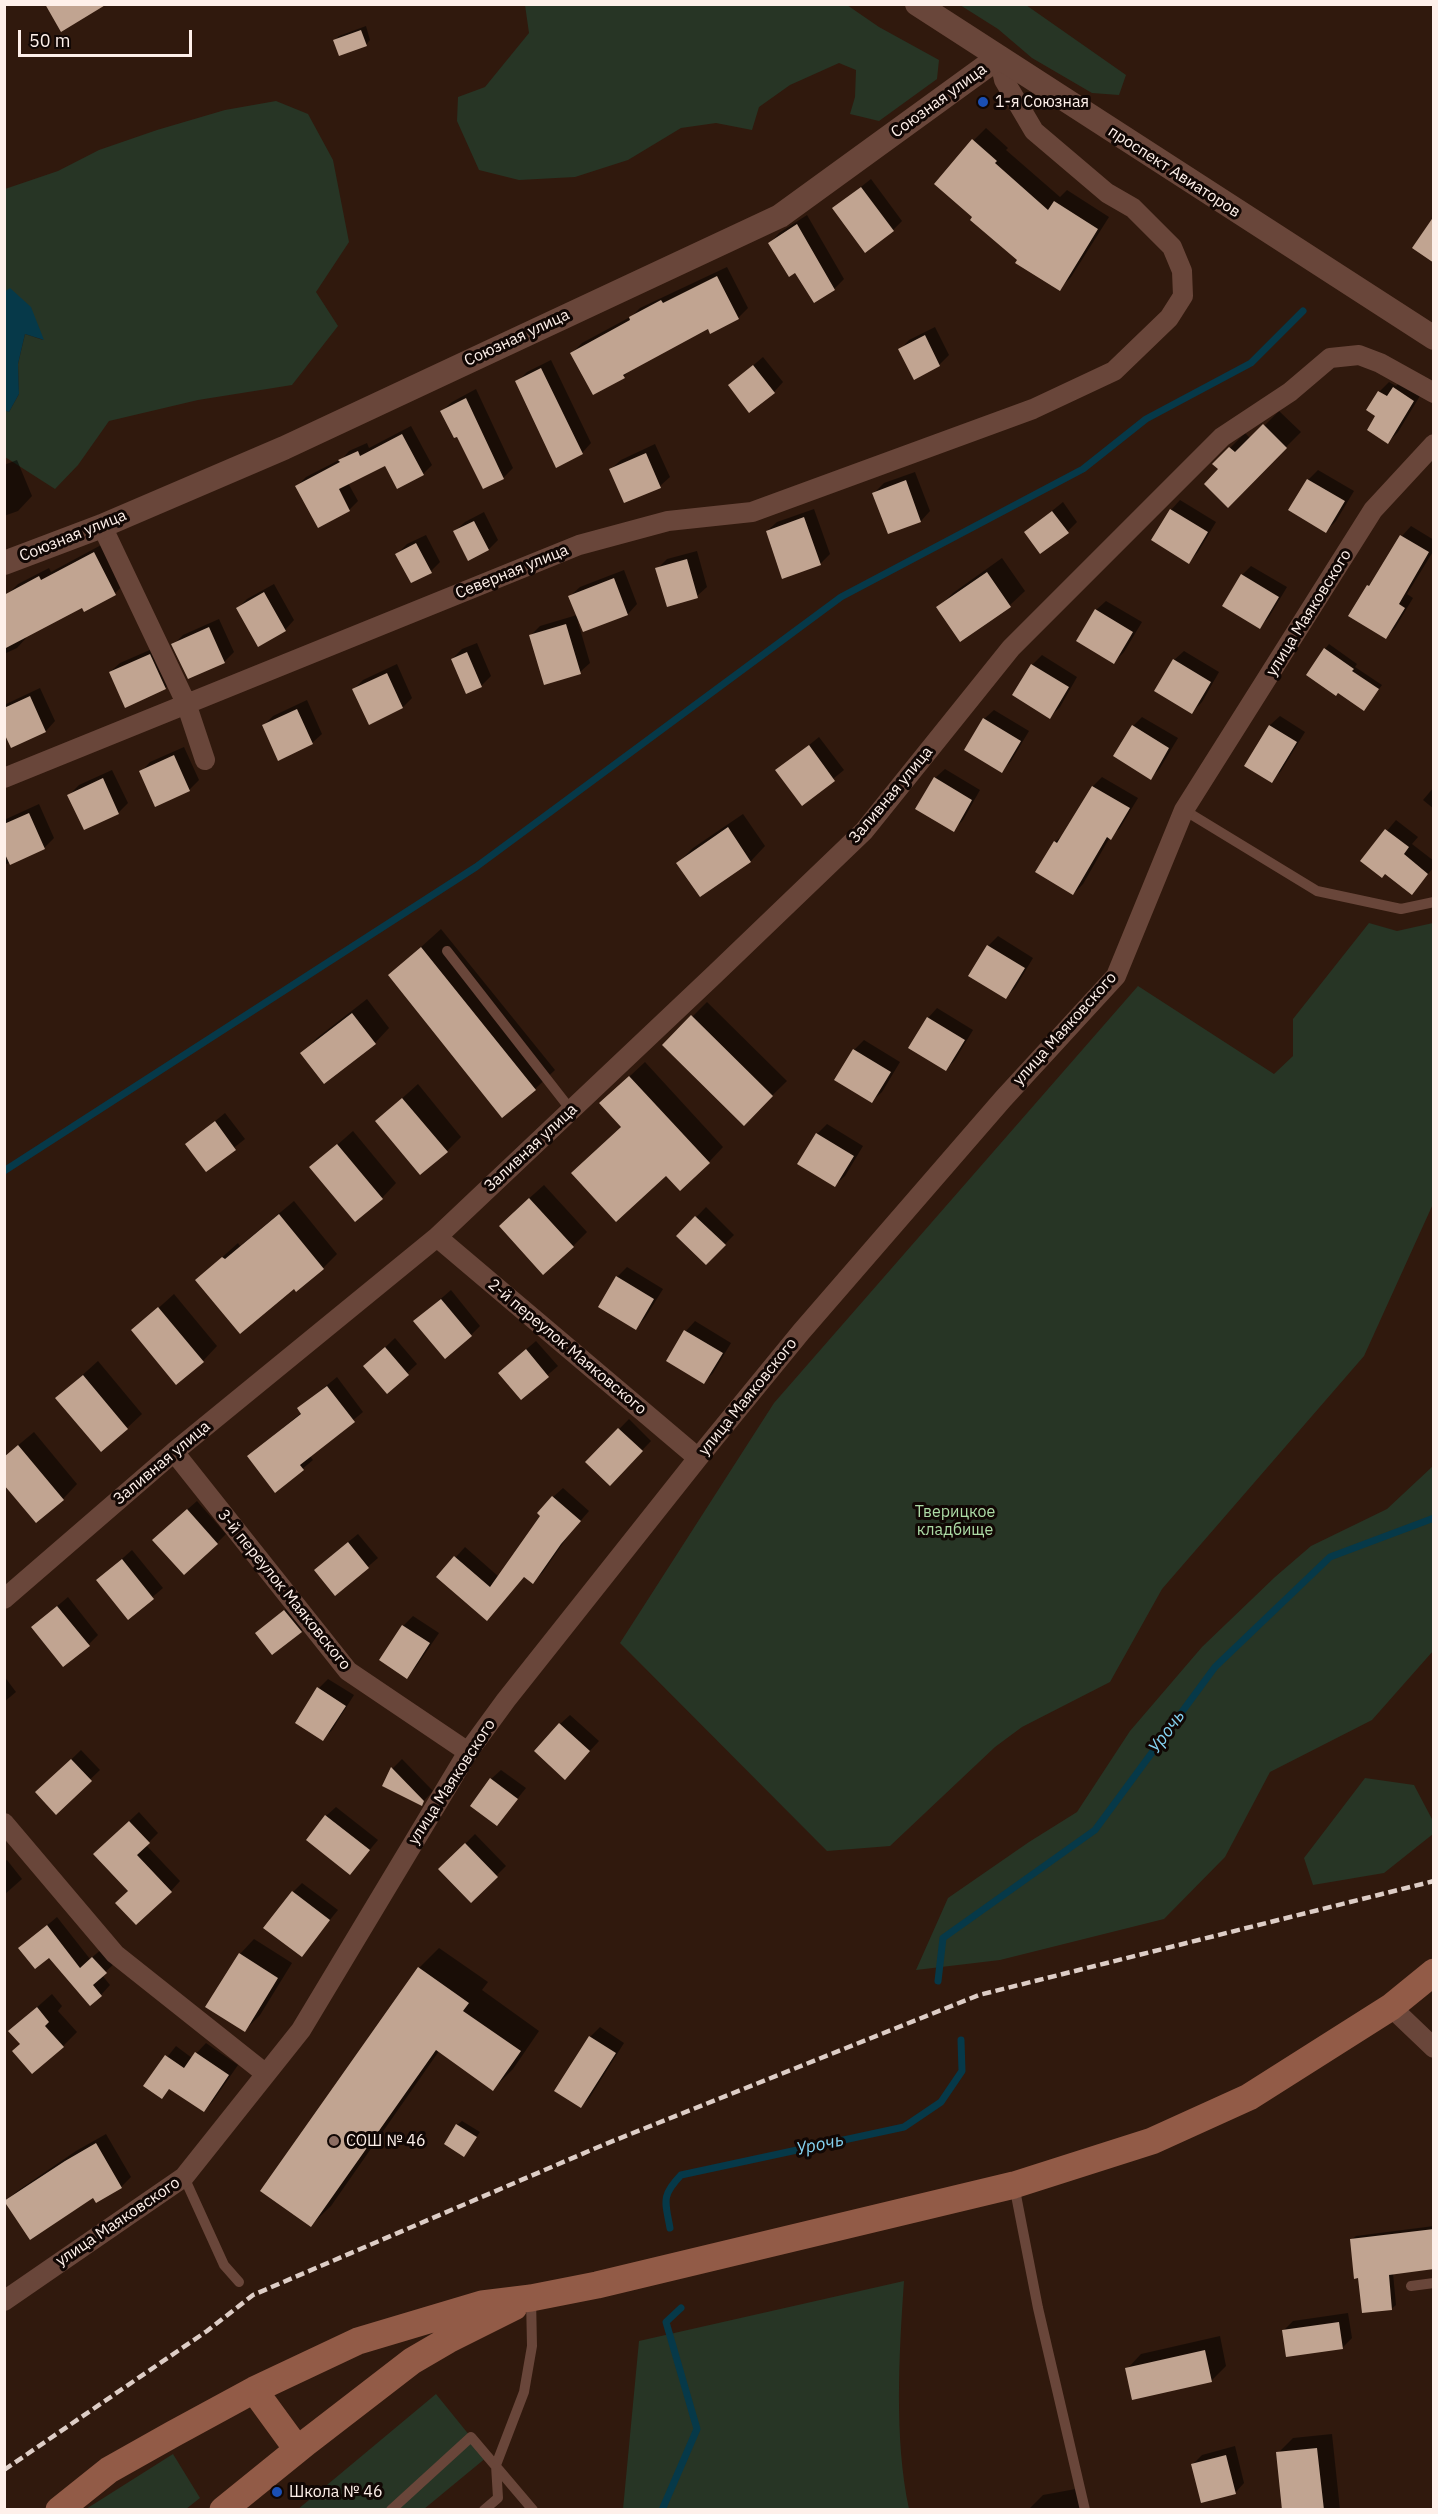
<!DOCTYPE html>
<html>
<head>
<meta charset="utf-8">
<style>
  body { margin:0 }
  #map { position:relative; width:1438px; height:2514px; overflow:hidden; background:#30190d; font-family:"IBM Plex Sans",sans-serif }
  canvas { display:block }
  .frame { position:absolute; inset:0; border:6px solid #fef0ea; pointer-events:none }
  .scale { position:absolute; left:18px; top:30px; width:174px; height:27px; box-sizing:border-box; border:3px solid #fef0ea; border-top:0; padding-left:8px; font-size:18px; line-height:21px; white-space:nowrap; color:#fef0ea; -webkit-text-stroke:4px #110704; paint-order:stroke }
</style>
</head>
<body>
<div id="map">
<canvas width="1438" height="2514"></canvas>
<div class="frame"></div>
<div class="scale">50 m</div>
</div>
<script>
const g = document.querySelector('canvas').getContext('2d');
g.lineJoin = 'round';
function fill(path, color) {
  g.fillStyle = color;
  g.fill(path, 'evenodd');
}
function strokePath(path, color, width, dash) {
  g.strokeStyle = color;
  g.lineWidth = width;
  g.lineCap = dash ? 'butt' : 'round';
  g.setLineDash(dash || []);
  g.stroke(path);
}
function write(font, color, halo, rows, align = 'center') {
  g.font = font + ' "IBM Plex Sans",sans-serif';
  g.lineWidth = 6;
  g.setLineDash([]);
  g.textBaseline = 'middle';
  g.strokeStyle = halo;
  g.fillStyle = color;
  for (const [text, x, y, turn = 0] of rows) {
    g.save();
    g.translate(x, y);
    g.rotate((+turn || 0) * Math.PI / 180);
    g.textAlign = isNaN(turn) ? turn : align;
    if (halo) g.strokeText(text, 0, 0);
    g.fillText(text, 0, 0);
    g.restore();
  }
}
fill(new Path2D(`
  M525 5H847L879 27 939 60 937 79 879 121 850 114 855 97 856 70 839 63 790 85 759 107 752 130 716 123 681 128 628 160 575 177 519 180 479 170 457 121 458 97 485 87 529 33Z
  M960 5H1026L1126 75 1119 95 1092 93 1032 58 998 29Z
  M276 101 308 114 333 160 349 242 316 292 338 326 292 385 198 400 109 421 78 465 55 489 5 457V410L9 412 19 394 18 364 25 334 43 340 10 289 5 292V189L58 171 99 150 157 130 225 110Z
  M1369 923 1397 931 1433 923V1204L1364 1356 1162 1589 1110 1682 1022 1727 995 1747 890 1846 827 1851 620 1643 774 1403 1138 986 1274 1074 1293 1056V1019Z
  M1433 1466V1651L1372 1720 1270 1772 1225 1857 1164 1919 1000 1960 916 1970 948 1898 1029 1842 1077 1812 1130 1731 1202 1647 1275 1577 1311 1546 1387 1509Z
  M1365 1778 1414 1785 1433 1821V1834L1384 1873 1313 1885 1304 1858Z
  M904 2281C899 2354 894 2438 909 2509H623L639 2341Z
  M436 2394 487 2457 424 2509 297 2510Z
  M173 2454 200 2498 186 2509H86Z`), '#273525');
fill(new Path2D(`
  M10 288 31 307 44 340 25 334 18 364 19 394 9 412 4 410V292Z`), '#063949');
fill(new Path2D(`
  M366 26 370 40 366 45 335 40 339 36Z
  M986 128 1008 148 1006 150 1060 197 1067 190 1109 217 1071 277 1059 289 1019 260 974 217V140Z
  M871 179 902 221 893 230 834 208Z
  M807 215 844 279 834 289 770 243 779 233Z
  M727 267 748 308 738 318 709 327 631 369 624 376 572 353 582 343 632 316 640 308Z
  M935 327 949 355 939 365 900 350 909 340Z
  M763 357 783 382 774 392 730 385Z
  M551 360 591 443 582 453 517 382 527 372Z
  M1403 379 1423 391 1398 432 1388 442 1377 415 1368 409 1379 392 1389 382 1396 386Z
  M476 389 513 468 504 477 484 487 457 435 442 411 452 402Z
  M1279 411 1301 432 1228 505 1220 469 1214 464 1245 433 1251 439Z
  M411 426 432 465 423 474 385 464 348 483 358 501 349 510 297 486 306 477 343 458 349 451 367 443 369 448Z
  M655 444 670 477 660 486 611 469 621 460Z
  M17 460 32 496 18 511 4 516V465Z
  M1318 470 1354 491 1336 521 1326 531 1290 509 1308 480Z
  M915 472 930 511 921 521 889 533 874 493 884 483Z
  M1180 500 1216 522 1198 552 1189 562 1171 510Z
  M1063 502 1077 522 1068 531 1026 532Z
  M814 509 830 554 820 564 767 531 777 522Z
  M484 512 498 540 489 549 469 559 455 531 465 522Z
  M1411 526 1434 540V550L1407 594 1413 598 1395 628 1386 637 1368 586 1377 577 1402 536Z
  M426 535 440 562 431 571 397 554 407 544Z
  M103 544 125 584 115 593 82 606 25 636 26 638 17 648 4 654V605L8 594 18 584 49 568 51 572Z
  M697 551 707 587 697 596 657 569 667 559Z
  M1002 558 1025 591 1010 605 960 640 938 608 953 593Z
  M1251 566 1287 587 1269 617 1260 627 1242 575Z
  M624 570 637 604 628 614 584 631 580 622H578L590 663 580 672 531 635 540 626 577 615 570 596 580 587Z
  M274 584 294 620 285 630 237 609 247 599Z
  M1106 601 1142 622 1124 652 1114 662 1096 610Z
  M219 619 234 652 224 662 173 645 183 635Z
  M477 643 491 676 481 686 452 659 462 649Z
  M1329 644 1357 664 1355 667 1382 685 1364 709 1325 649Z
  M159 646 175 678 165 688 110 672 120 663Z
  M1184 651 1219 672 1202 702 1192 712 1174 660Z
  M1042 655 1077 677 1060 707 1050 717 1032 665Z
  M397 664 412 698 403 707 354 689 363 680Z
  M40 688 55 721 46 731 12 746 4 730V705Z
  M307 700 322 734 312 743 264 725 273 716Z
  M994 710 1029 731 1011 761 1002 771 984 719Z
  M1280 716 1305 732 1281 771 1271 781 1246 765 1270 725Z
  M1142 717 1178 738 1160 768 1151 778 1133 726Z
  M819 737 844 770 802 804 777 771Z
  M184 747 199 780 189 790 141 772 150 762Z
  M945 769 980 790 963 820 953 830 935 778Z
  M112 770 128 803 118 813 69 795 79 785Z
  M1102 777 1138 798 1120 828 1110 837 1083 884 1073 894 1055 842 1065 833 1093 786Z
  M1434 787V809L1423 800Z
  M39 804 54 838 45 847 4 865V820Z
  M743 814 765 846 751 861 700 895 678 863 693 848Z
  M1396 820 1418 837 1412 844 1434 861V867L1412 893 1385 872 1362 861Z
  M441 929 555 1070 535 1089 390 975Z
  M998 936 1033 958 1015 988 1006 997 988 946Z
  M367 999 389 1028 375 1043 302 1053 317 1038Z
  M707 1002 787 1081 744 1123 664 1045Z
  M937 1008 973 1030 955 1060 946 1069 928 1018Z
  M864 1040 900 1062 882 1092 872 1101 836 1080 854 1050Z
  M645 1062 723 1147 709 1162 623 1126 616 1089Z
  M418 1084 461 1137 447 1151 377 1121Z
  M225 1113 245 1139 206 1170 187 1144Z
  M827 1124 863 1146 845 1176 835 1185 799 1164 817 1134Z
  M353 1131 396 1183 382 1198 311 1168Z
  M544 1185 587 1232 573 1246 515 1211Z
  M294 1201 337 1254 323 1268 294 1287 197 1280 238 1243 240 1246Z
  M706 1207 734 1235 706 1263 678 1236Z
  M627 1267 663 1289 645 1318 636 1328 600 1306 617 1277Z
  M451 1290 480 1326 471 1335 415 1321Z
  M174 1294 217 1346 203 1361 133 1331Z
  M695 1321 731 1343 713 1373 704 1382 668 1361 686 1331Z
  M395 1338 417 1364 387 1392 375 1357Z
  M536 1341 558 1366 521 1398 510 1363Z
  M98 1361 142 1414 127 1428 57 1398Z
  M337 1377 363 1412 310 1456 313 1460 276 1491 249 1456 302 1412 299 1408Z
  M629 1419 651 1441 610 1484 587 1462Z
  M34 1432 77 1484 63 1499 4 1457Z
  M563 1488 589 1511 570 1533 543 1572 533 1582 525 1576 496 1609 438 1577 465 1547 499 1577 553 1497Z
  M197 1501 226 1534 217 1543 164 1530Z
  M358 1534 378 1558 336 1594 325 1561Z
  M132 1550 163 1588 128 1618 98 1580Z
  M68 1597 98 1635 89 1644 43 1618Z
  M295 1602 310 1621 301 1631 267 1624Z
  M413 1616 439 1633 416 1667 407 1677 403 1626Z
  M4 1676 16 1692 4 1702Z
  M328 1679 354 1695 332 1730 323 1739 319 1688Z
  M570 1715 599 1741 574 1768 560 1724Z
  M81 1750 100 1770 56 1812 38 1792Z
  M402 1759 433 1791 421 1804 384 1785 393 1768Z
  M501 1770 526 1788 497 1824 491 1779Z
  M336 1807 378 1840 350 1873 326 1816Z
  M139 1812 158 1833 146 1845 180 1881 171 1891H129L104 1845Z
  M475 1834 506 1866 471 1901 440 1869Z
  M7 1860 22 1879 4 1895V1862Z
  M302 1883 338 1910 301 1955 293 1892Z
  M57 1917 90 1959 103 1948 115 1963 102 1975 110 1985 101 1995 50 1956 20 1948Z
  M254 1939 292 1963 260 2015 245 2030 240 1954Z
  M439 1948 488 1982 482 1990 539 2031 513 2069 493 2089 439 2051 331 2206 311 2225 262 2191 419 1968Z
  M52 1994 62 2006 58 2011 77 2032 63 2046 21 2044 10 2031Z
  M600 2027 624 2043 590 2097 581 2106 590 2037Z
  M206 2043 238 2065 213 2101 204 2111 170 2088 162 2097 145 2085 176 2046 192 2058Z
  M462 2121 480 2132 464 2155 457 2125Z
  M106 2134 131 2177 121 2187 94 2196 6 2201 16 2192 76 2151Z
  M1434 2226V2268L1393 2273 1396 2305 1391 2309 1360 2277 1351 2240 1356 2236Z
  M1348 2313 1352 2338 1342 2348 1284 2330 1293 2321Z
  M1220 2336 1226 2366 1211 2381 1127 2369 1141 2354Z
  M1332 2434 1340 2510H1284L1278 2453 1293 2438Z
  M1235 2446 1244 2483 1235 2493 1193 2464 1202 2455Z
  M1081 2488 1084 2510H1028L1043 2495Z`), '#0007');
strokePath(new Path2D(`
  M4 1171 476 867 841 597 1083 469 1146 419 1251 363 1303 311
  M938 1981 943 1938 1095 1830 1215 1667 1330 1557 1434 1518
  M670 2228C665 2201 661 2196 681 2175L904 2127 941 2102 962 2071 961 2040
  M662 2510 697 2429 666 2322 681 2308`), '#063949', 7);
fill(new Path2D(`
  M45 4H107L61 32Z
  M361 30 367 46 339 56 333 40Z
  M972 139 997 161 995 163 1048 210 1054 201 1098 229 1060 291 1015 263 1017 260 970 220 972 217 934 184Z
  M861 187 894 231 865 253 832 208Z
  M1434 216V263L1412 248Z
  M797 224 835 290 814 303 795 273 789 277 768 243Z
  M717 276 739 319 710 334 708 329 623 375 625 378 593 395 570 353 630 320 629 317 661 300 663 303Z
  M925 335 940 366 914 380 898 349Z
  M753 365 775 393 749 413 728 385Z
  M541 368 583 454 556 468 515 381Z
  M1393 387 1414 401 1388 444 1367 430 1375 416 1366 410 1378 391 1387 396Z
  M466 398 504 479 483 489 457 437 454 438 440 411Z
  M1263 424 1287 448 1228 508 1204 484 1218 469 1212 464 1229 447 1235 452Z
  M402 434 424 475 397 489 385 466 339 489 350 511 318 528 295 486 340 462 338 460 358 451 360 456Z
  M646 453 661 488 624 503 609 469Z
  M1307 479 1345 501 1326 533 1288 510Z
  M906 480 921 522 888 534 872 493Z
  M1170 509 1208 532 1189 564 1151 540Z
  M1052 511 1069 533 1040 554 1024 532Z
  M804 517 821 565 782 579 766 531Z
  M474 521 489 550 468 561 453 531Z
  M1400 535 1429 552 1399 604 1405 608 1386 639 1348 616 1367 585 1369 586Z
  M416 543 432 573 411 583 395 554Z
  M94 552 116 595 84 612 82 608 4 649V595L39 576 41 580Z
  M687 559 698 598 667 607 655 568Z
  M987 572 1011 607 960 642 936 607Z
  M1241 574 1279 597 1260 629 1222 606Z
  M614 578 628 615 583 632 568 596Z
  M264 592 286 631 258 647 236 608Z
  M1095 609 1133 632 1114 664 1076 641Z
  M566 624 581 674 544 685 529 635Z
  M209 627 225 663 188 679 171 644Z
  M1324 648 1354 669 1352 671 1379 689 1364 711 1338 693 1336 696 1306 675Z
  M467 652 482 687 466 694 451 659Z
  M150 654 166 689 125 708 109 672Z
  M1173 659 1211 682 1192 714 1154 691Z
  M1031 664 1069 687 1050 719 1012 695Z
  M387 673 403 708 369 725 352 689Z
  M30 696 46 732 11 748 4 733V708Z
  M297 709 313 744 278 761 262 725Z
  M983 718 1021 741 1002 773 964 750Z
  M1132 725 1169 748 1151 780 1113 756Z
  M1269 725 1297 742 1272 783 1244 766Z
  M809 745 835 781 802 806 775 770Z
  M174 755 190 791 155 807 139 771Z
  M934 777 972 800 954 832 915 809Z
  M103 778 119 814 84 830 67 795Z
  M1092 786 1130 808 1111 840 1107 837 1073 895 1035 872 1054 841 1057 843Z
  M29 813 45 849 10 865 4 852V824Z
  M728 827 751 862 700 897 676 863Z
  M1385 829 1409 847 1404 854 1428 874 1412 895 1385 874 1382 878 1360 861Z
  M987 945 1025 968 1006 999 968 976Z
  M421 947 536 1090 502 1118 388 975Z
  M352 1013 376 1044 324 1084 300 1053Z
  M691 1015 773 1096 744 1126 662 1045Z
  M927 1017 965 1040 946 1071 908 1048Z
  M853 1049 891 1072 872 1103 834 1080Z
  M629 1076 710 1163 680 1191 666 1176 616 1222 571 1173 621 1127 599 1103Z
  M402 1098 448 1152 420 1175 375 1121Z
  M215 1121 236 1150 206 1172 185 1144Z
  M816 1133 854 1156 835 1187 797 1164Z
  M337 1144 383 1199 355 1222 309 1167Z
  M529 1198 574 1247 543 1275 499 1226Z
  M279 1214 324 1269 296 1292 294 1289 240 1334 195 1280 222 1257 225 1259Z
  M695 1216 726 1245 706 1265 676 1236Z
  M616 1276 654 1299 636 1330 598 1307Z
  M441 1299 472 1336 445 1359 413 1321Z
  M158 1307 204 1362 176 1385 131 1330Z
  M684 1330 723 1353 704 1384 666 1361Z
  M385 1347 409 1375 387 1394 363 1366Z
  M526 1349 549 1377 521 1400 498 1373Z
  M83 1375 128 1429 101 1452 55 1398Z
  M327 1386 355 1422 300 1465 304 1470 275 1493 247 1456 301 1414 297 1408Z
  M618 1428 643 1451 610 1486 585 1462Z
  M18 1445 64 1500 36 1523 4 1485V1457Z
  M552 1496 581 1521 561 1544 533 1584 524 1577 487 1621 436 1577 454 1556 490 1587 540 1516 537 1513Z
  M187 1509 218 1544 184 1575 152 1540Z
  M348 1542 369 1568 335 1596 314 1570Z
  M122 1559 154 1599 128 1620 96 1580Z
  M57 1606 90 1646 63 1667 31 1627Z
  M284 1610 302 1632 272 1655 255 1633Z
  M402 1625 430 1643 407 1679 379 1660Z
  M317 1687 346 1706 323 1741 295 1723Z
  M559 1723 590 1751 565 1780 534 1751Z
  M71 1759 92 1781 56 1815 35 1792Z
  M391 1767 424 1801 422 1806 382 1786Z
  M490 1778 518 1799 497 1826 470 1806Z
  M325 1815 370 1850 350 1875 306 1840Z
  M129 1821 150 1843 137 1855 172 1892 136 1925 115 1903 128 1891 93 1854Z
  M465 1843 498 1877 471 1903 438 1869Z
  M292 1891 330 1920 302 1957 263 1928Z
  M47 1925 80 1968 92 1957 107 1973 93 1985 102 1996 90 2006 49 1958 35 1969 18 1948Z
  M239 1953 278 1978 245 2032 205 2007Z
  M418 1967 469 2003 463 2011 521 2051 493 2091 436 2050 311 2227 260 2191Z
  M37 2007 49 2022 45 2026 64 2047 32 2074 12 2051 20 2044 8 2031Z
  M589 2036 616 2053 581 2108 554 2091Z
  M195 2052 229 2075 204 2112 169 2089 162 2099 143 2086 165 2055 184 2068Z
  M456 2124 477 2137 464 2157 444 2144Z
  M96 2143 122 2188 96 2203 93 2198 30 2240 4 2201 65 2161Z
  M1434 2229V2269L1389 2275 1392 2310 1362 2313 1358 2278 1354 2279 1350 2239Z
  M1339 2322 1343 2349 1286 2357 1282 2330Z
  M1205 2350 1212 2382 1132 2400 1125 2368Z
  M1317 2448 1324 2510H1282L1276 2452Z
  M1226 2455 1236 2494 1201 2503 1191 2464Z`), '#c1a491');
strokePath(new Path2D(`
  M1184 810 1317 891 1401 909 1434 902
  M447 951 571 1110
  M184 2177 224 2265 239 2282
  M1014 2185 1038 2308 1085 2510
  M1411 2286 1434 2283
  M391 2510 471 2437 533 2510
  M484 2510 498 2498 496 2465 524 2392 532 2346 531 2298`), '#69463a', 10);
strokePath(new Path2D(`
  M102 526 186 703 205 760
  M4 778 579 545 668 521 752 512 1033 409 1114 371 1169 318 1183 296 1182 271 1172 247 1133 208 1107 193 1034 131 1004 80 999 57
  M437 1237 698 1458
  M174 1452 348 1671 468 1752
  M4 1599 174 1452 437 1237 715 974 864 831 1011 648 1222 437 1290 392 1330 358 1359 355 1380 363 1434 393
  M4 1823 115 1954 266 2074
  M1391 2007 1434 2048
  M4 2301 184 2177 301 2030 468 1752 506 1700 698 1458 801 1332 1003 1099 1116 976 1184 810 1373 510 1434 444`), '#69463a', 20);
strokePath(new Path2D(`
  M917 4 1434 338
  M4 563 102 526 284 448 780 216 999 57`), '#69463a', 24);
strokePath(new Path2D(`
  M254 2390 297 2449
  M59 2510 109 2470 173 2434 254 2390 358 2341 482 2304 531 2298 597 2285 1014 2185 1152 2141 1249 2097 1391 2007 1434 1972
  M223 2510 307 2442 412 2361 448 2340 514 2307`), '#925b47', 27);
strokePath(new Path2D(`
  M4 2470 207 2331 253 2295 603 2145 979 1995 1434 1881`), '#ddcdc6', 4.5, [9, 4.5]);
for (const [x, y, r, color] of [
  [983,102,6,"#1a4fb4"],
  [334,2141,6,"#8d6e63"],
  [277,2492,6,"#1a4fb4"]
]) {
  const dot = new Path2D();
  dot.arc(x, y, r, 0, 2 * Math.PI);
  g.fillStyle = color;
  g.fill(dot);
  strokePath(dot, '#110704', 2);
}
write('16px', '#fef0ea', '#110704', [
  ["Союзная улица",939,101,-36],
  ["проспект Авиаторов",1174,172,33],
  ["Союзная улица",517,338,-25],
  ["Союзная улица",73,536,-22],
  ["Северная улица",512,572,-22],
  ["улица Маяковского",1309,613,-58],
  ["Заливная улица",891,795,-50],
  ["улица Маяковского",1065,1029,-48],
  ["Заливная улица",531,1148,-43],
  ["2-й переулок Маяковского",567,1347,40],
  ["улица Маяковского",748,1397,-51],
  ["Заливная улица",162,1463,-40],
  ["3-й переулок Маяковского",284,1590,51],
  ["улица Маяковского",452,1782,-57],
  ["улица Маяковского",118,2222,-34]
]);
write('16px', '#fef0ea', '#110704', [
  ["1-я Союзная",995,102],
  ["СОШ № 46",346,2141],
  ["Школа № 46",289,2492]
], 'left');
write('16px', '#addba6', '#110704', [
  ["Тверицкое",955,1512],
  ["кладбище",955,1530]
]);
write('italic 18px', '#85d2f1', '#110704', [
  ["Урочь",1167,1732,-54],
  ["Урочь",820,2145,-12]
]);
</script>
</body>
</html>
